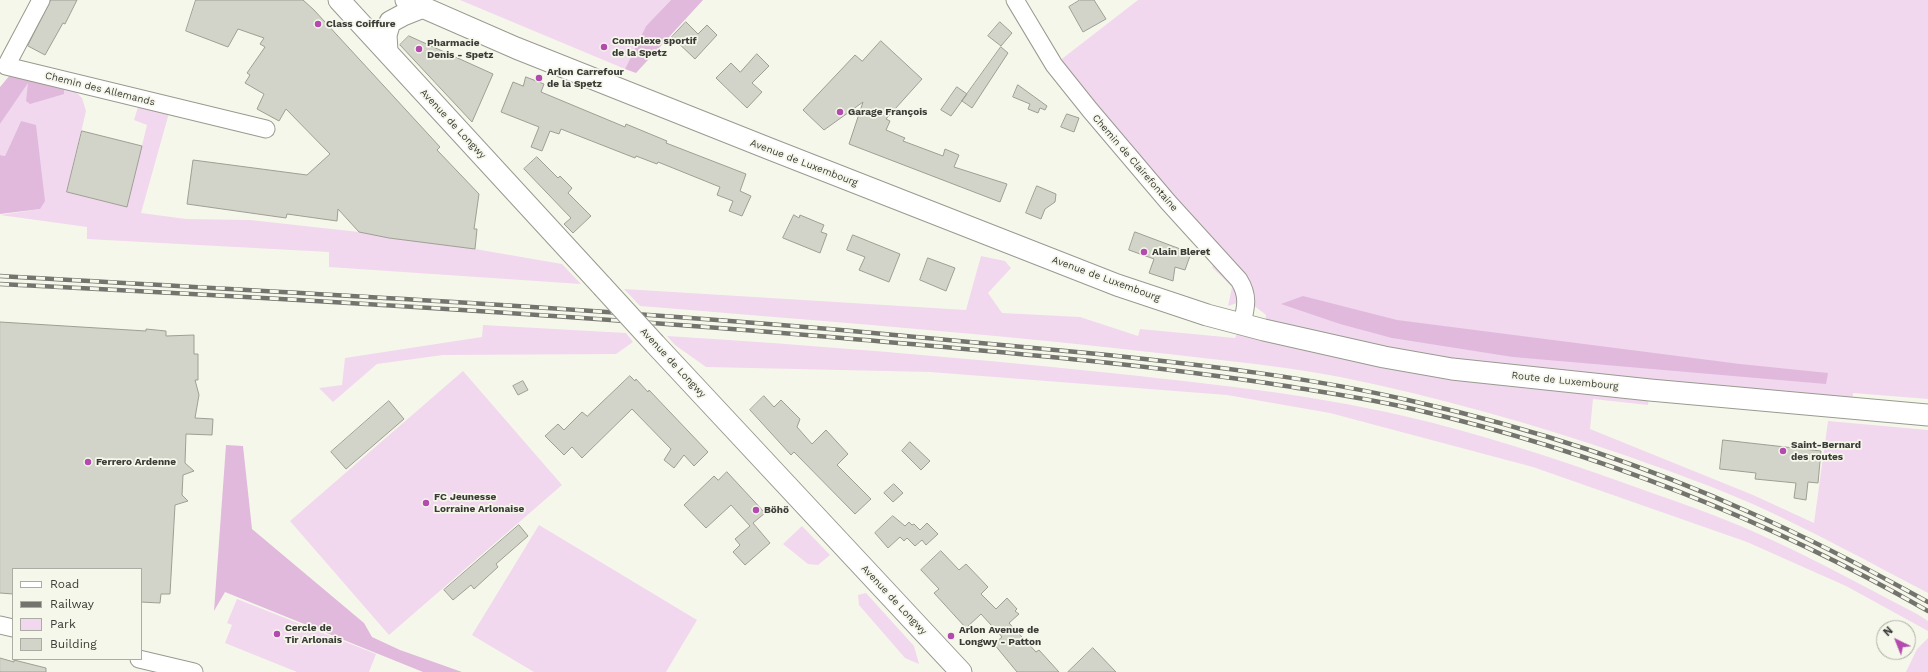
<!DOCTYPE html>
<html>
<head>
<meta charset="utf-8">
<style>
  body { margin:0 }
  #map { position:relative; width:1928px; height:672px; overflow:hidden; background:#f6f7eb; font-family:"Work Sans",sans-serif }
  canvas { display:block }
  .legend { position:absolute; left:12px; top:568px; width:130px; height:92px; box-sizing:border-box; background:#f6f7eb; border:1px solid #abaca3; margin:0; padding:5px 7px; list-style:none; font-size:12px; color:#3b3c37 }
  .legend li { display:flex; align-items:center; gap:8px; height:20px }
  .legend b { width:20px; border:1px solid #abaca3 }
  .north { position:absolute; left:1876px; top:620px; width:40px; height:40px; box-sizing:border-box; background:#f6f7eb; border:1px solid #abaca3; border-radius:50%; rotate:317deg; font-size:11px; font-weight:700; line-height:16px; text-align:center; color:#3b3c37 }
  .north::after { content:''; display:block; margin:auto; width:14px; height:18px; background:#b34bae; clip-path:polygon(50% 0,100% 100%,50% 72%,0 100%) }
</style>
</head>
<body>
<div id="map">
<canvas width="1928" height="672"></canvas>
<ul class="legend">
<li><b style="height:5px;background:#fff"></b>Road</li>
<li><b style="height:5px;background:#73746d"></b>Railway</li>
<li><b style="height:11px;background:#f1d8ee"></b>Park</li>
<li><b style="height:11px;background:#d3d4c9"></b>Building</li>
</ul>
<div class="north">N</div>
</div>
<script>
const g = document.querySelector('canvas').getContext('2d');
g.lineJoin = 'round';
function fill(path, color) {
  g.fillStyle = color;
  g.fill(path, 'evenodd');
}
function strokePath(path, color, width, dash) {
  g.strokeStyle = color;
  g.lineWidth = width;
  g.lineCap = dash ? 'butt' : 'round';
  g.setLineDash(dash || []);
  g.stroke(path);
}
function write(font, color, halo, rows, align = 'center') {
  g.font = font + ' "Work Sans",sans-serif';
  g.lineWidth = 3.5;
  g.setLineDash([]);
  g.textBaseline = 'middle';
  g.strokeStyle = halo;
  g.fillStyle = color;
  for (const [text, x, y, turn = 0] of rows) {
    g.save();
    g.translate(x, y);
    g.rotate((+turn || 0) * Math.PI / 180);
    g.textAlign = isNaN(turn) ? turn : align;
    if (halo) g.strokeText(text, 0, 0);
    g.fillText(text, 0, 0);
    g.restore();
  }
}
fill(new Path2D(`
  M460 0H671L646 26 625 69Z
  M1138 0H1928V399L1853 393 1852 409 1650 390 1648 405 1593 399 1590 429 1753 495 1814 523 1828 421 1928 430V593C1871 563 1814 532 1755 505 1714 487 1672 472 1630 457 1535 424 1438 397 1340 377 1265 363 1189 357 1114 348 956 331 798 319 640 306L624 289 966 310 981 256 1005 261 1011 268 988 293 1002 313 1080 317 1138 336 1140 329 1235 338 1242 324 1264 330 1266 315C1251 303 1247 299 1228 306L1232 287 1212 267 1215 263 1054 65Z
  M28 82 73 89 82 98 86 111 67 192 127 207 147 125 134 120 139 104 169 113 141 213 186 219 250 220 359 232 389 238 475 249 562 264 581 284 329 267V252L87 239V227L0 215 40 209 21 121 5 156 0 155V124Z
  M483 325 626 333 633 342 616 354 443 355 377 364 333 402 319 388 342 385 345 358 482 337Z
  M667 336C812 345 957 357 1101 372 1203 383 1304 393 1404 416 1479 433 1554 458 1627 484 1666 498 1705 511 1743 527 1803 553 1860 584 1917 614L1928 621V631L1846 586 1747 542 1533 467 1330 413 1227 395 930 372 706 367 675 345Z
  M463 371 562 485 389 635 290 521Z
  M539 525 697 620 666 672H534L472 635Z
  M802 526 830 555 818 565 808 564 783 544Z
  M866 593 914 646 919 664 905 658 859 605 858 595Z
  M237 599 376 654 369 672H297L225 643 232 625 227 623Z
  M1928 638V672H1906L1917 649Z`), '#f1d8ee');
fill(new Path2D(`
  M671 0H703L636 73 625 69 646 26Z
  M10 75 64 87V94L30 104 26 101 28 83 0 124V87Z
  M21 121 36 125 45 201 40 209 0 214V155L5 156Z
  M1303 296 1397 320 1740 364 1828 373 1826 384 1513 357 1392 338 1340 324 1281 304Z
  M226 445 243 446 252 529 364 623 372 637 400 650 462 672H423L225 592 214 611Z`), '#e0b9dc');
const building = new Path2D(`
  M51 0H77L65 24 63 23 45 55 28 46Z
  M196 0H303L314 10 440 147 437 150 479 194 474 229H477L475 249 389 238 359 232 338 209 337 221 287 214 286 218 187 204 193 160 307 175 330 154 286 109 279 121 257 109 264 94 245 83 250 75 247 73 265 47 260 44 264 38 238 29 228 47 186 31Z
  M1080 0H1094L1106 19 1083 32 1069 7Z
  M686 22 698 34 707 25 717 35 695 59 672 37Z
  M1000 22 1012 33 1001 46 988 36Z
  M409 36 493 74 472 122 400 45Z
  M881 41 922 79 886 119 890 121 886 130 905 138 903 141 943 156 945 149 959 155 954 167 1007 184 1000 202 849 144 863 102 824 130 803 110 855 55 862 61Z
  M1001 47 1008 53 972 108 962 101Z
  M757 54 769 66 752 83 762 92 747 108 716 78 731 63 740 72Z
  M526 77 544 84 541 92 625 127 626 124 667 141 666 143 746 174 740 191 751 196 742 216 729 211 733 201 717 195 720 187 658 162 657 164 636 156 635 158 561 129 559 134 550 131 542 151 531 147 539 127 501 112 513 82 523 86Z
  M1018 85 1047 106 1045 110 1040 108 1038 113 1028 109 1030 104 1013 97Z
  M957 87 967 94 951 116 941 110Z
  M1067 114 1079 118 1074 132 1061 127Z
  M82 131 142 146 127 207 67 192Z
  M537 157 558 178 560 176 572 188 568 193 591 216 573 233 564 224 571 218 524 169Z
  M1037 186 1056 194 1055 202 1045 209 1041 219 1026 213Z
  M794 215 799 218 800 215 824 225 821 232 827 234 820 253 783 238Z
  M1135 232 1191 253 1185 270 1175 267 1173 281 1149 273 1154 259 1129 250Z
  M853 235 900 254 889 282 859 270 865 257 847 250Z
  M928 258 955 268 946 291 920 280Z
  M0 322 146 331V329L166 331V336L194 335V354H198V380H195L199 395 195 418 213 419 212 435 186 434 185 463 194 471 183 475 182 495 188 501 175 505 170 594H161L160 603 141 602V569H13V594L0 593Z
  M630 376 635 381 636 379 648 392 649 390 708 452 694 466 684 455 674 468 664 460 671 449 632 409 582 458 572 447 564 455 545 436 558 424 564 430 582 412 587 416Z
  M523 381 528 390 518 395 513 386Z
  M764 396 774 407 781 400 800 419 797 427 812 444 826 430 848 454 837 465 871 499 855 514 794 452 791 455 750 410Z
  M389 401 404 419 346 469 331 452Z
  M1723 440 1821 451 1818 483 1808 482 1806 500 1794 498 1796 483 1755 479 1756 473 1720 469Z
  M910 442 930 461 921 470 902 451Z
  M727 472 765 513 753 523 770 543 745 565 733 552 740 545 735 539 750 526 731 505 706 528 684 505 714 476 718 480Z
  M894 484 903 493 893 502 884 493Z
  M893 516 905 526 909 522 912 525 914 524 920 530 927 523 938 534 926 545 922 540 915 546 907 538 904 541 900 537 888 548 875 533Z
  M519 525 528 536 496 564 498 567 474 589 471 585 453 600 444 590Z
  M941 551 959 570 966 564 988 587 981 594 996 609 1007 598 1017 609 1015 611 1019 614 1009 623 1036 652 1039 650 1059 672H1017L994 644 1002 637 981 614 966 628 934 593 939 589 921 570Z
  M1093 648 1116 672H1068Z
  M0 658 14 662V660L46 668V672H0Z`);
fill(building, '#d3d4c9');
strokePath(building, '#9e9e94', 1);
const minor = new Path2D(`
  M41 0 6 66 266 129
  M1015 0 1054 65 1090 110 1168 202 1239 280C1249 296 1246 307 1242 324
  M0 625 13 628
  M139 659 194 672`);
const major = new Path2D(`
  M339 0 602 286
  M406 0 516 48 770 149 1117 285 1207 315 1264 330 1384 357 1452 369 1650 390 1928 415
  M387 51 386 35 390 22 403 15 423 7
  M655 344 961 672`);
strokePath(minor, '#999a8f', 19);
strokePath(major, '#999a8f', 23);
strokePath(minor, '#fff', 17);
strokePath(major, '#fff', 21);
const rail = new Path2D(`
  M0 276C281 292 561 306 841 330 927 338 1013 346 1098 354 1203 365 1309 377 1412 401 1527 427 1643 464 1751 513 1811 539 1870 570 1928 602
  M0 284C281 298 562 314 842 338 990 351 1139 363 1286 386 1328 393 1371 399 1413 409 1593 451 1767 519 1928 611`);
strokePath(rail, '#73746d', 4.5);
strokePath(rail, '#f6f7eb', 3, [9]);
const majorBridge = new Path2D(`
  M602 286 655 344`);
strokePath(majorBridge, '#999a8f', 23, []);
strokePath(majorBridge, '#fff', 21);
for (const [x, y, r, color] of [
  [318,24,4,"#b34bae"],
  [604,47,4,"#b34bae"],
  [419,49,4,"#b34bae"],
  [539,78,4,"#b34bae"],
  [840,112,4,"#b34bae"],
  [1144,252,4,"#b34bae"],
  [1783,451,4,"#b34bae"],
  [88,462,4,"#b34bae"],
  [426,503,4,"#b34bae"],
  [756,510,4,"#b34bae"],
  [277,634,4,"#b34bae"],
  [951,636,4,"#b34bae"]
]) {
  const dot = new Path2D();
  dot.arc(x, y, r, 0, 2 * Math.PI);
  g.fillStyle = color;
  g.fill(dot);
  strokePath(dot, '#f6f7eb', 1.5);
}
write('bold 10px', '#3b3c37', '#f6f7eb', [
  ["Class Coiffure",326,24],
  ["Complexe sportif",612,41],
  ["de la Spetz",612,53],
  ["Pharmacie",427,43],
  ["Denis - Spetz",427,55],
  ["Arlon Carrefour",547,72],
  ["de la Spetz",547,84],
  ["Garage François",848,112],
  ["Alain Bleret",1152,252],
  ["Saint-Bernard",1791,445],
  ["des routes",1791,457],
  ["Ferrero Ardenne",96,462],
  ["FC Jeunesse",434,497],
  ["Lorraine Arlonaise",434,509],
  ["Böhö",764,510],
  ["Cercle de",285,628],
  ["Tir Arlonais",285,640],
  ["Arlon Avenue de",959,630],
  ["Longwy - Patton",959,642]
], 'left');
write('10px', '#3b3c37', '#f6f7eb', [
  ["Chemin des Allemands",100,89,14],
  ["Avenue de Longwy",453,124,47],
  ["Avenue de Luxembourg",804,163,21],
  ["Chemin de Clairefontaine",1135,163,49],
  ["Avenue de Luxembourg",1106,279,20],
  ["Avenue de Longwy",673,363,47],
  ["Route de Luxembourg",1565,381,6],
  ["Avenue de Longwy",894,600,47]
]);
</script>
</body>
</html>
